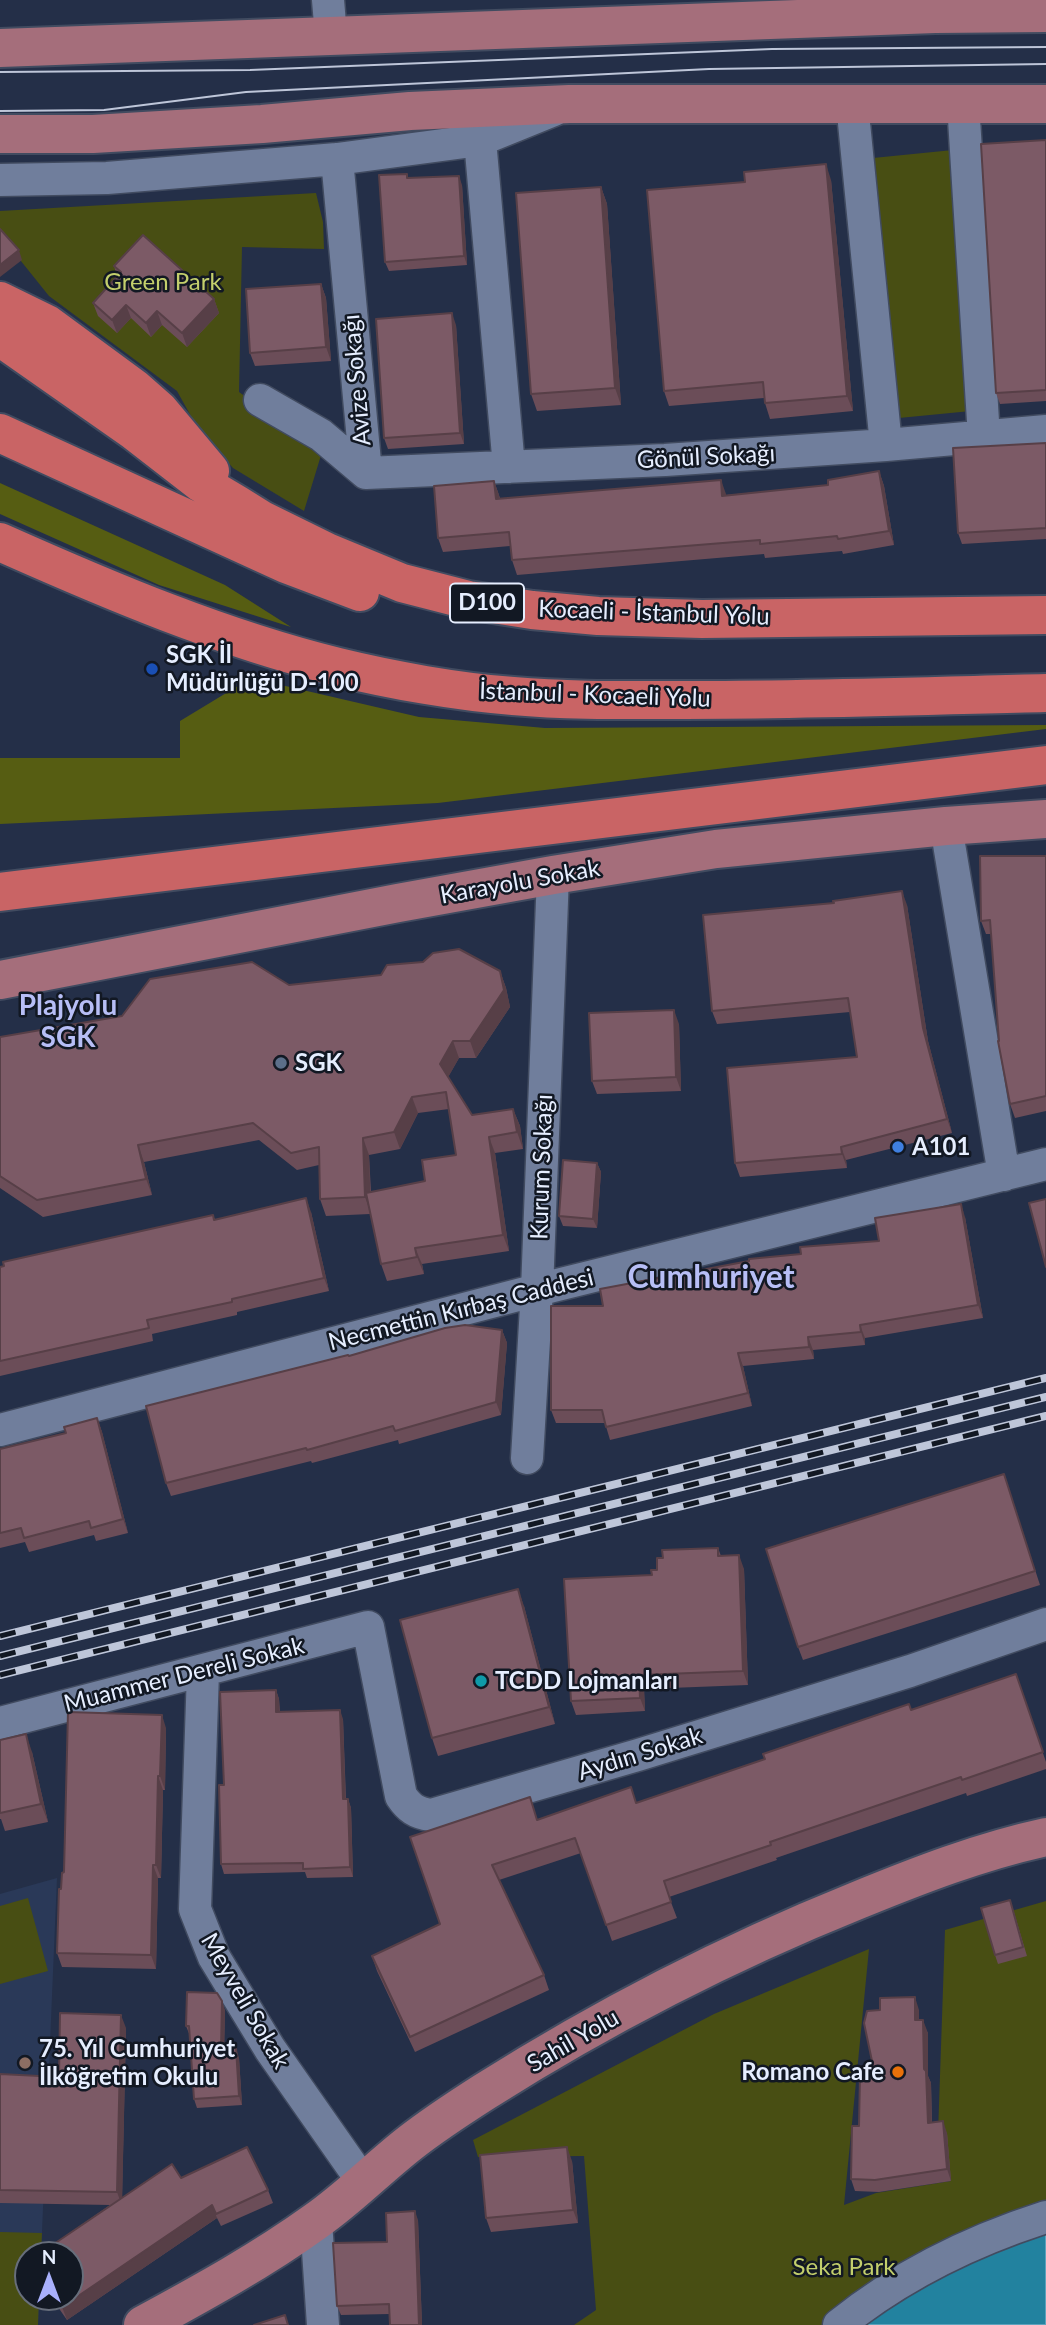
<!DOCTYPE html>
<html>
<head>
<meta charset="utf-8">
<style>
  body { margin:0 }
  #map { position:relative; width:1046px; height:2325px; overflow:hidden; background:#242f48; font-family:Lato,sans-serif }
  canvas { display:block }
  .north { position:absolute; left:14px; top:2241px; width:70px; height:70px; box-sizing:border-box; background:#121823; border:2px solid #676e7b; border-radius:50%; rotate:0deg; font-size:19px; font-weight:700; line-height:28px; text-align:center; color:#e6eeff }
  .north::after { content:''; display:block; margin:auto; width:24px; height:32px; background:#a9b0fc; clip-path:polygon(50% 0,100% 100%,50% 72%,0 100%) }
</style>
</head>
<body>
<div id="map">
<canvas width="1046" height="2325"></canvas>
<div class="north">N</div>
</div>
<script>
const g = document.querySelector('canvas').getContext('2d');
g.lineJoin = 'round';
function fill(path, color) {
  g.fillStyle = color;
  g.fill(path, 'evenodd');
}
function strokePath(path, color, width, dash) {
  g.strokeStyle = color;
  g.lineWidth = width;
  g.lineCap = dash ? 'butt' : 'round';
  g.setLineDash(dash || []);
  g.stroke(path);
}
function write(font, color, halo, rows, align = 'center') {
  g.font = font + ' Lato,sans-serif';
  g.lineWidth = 5;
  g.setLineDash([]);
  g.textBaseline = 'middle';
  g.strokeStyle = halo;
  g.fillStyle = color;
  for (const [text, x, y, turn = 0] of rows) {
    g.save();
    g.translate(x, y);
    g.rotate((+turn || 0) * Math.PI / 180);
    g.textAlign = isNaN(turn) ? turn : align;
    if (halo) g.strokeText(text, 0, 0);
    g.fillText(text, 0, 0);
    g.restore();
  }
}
fill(new Path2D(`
  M57 1878 41 2255H28V2297H39L38 2325H0V1894Z`), '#2a3958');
fill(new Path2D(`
  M953 150 971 411 899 418 873 158Z
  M316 193 323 222 324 249 242 247 239 392 322 452 304 511 233 468 197 427 177 391 49 296 0 235V211Z
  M28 1898 48 1971 0 1984V1906Z
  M1046 1901V2231L864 2325H574L596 2310 584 2156 478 2157 473 2140 714 2014 869 1949 844 2205 876 2193 951 2181 938 2134 945 1930Z
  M0 2232 42 2233 41 2255H28V2297H39L38 2325H0Z`), '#484e13');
fill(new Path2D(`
  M0 483 225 585 291 627 159 585 0 514Z
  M251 678 419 717 545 728 1046 725V729L438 803 0 824V758H180V721Z`), '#565d12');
const water = new Path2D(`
  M1046 2231V2325H864L920 2287 979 2255Z`);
fill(water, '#22829f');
strokePath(water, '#5da2bc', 2);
const minor = new Path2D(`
  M328 0 331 36
  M852 103 886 445
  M963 103 984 437
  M480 140 509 467
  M0 180 107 178 337 159 480 140 554 110
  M260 400 321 435 366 473 337 159
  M366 473 665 460 886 445 1046 431
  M946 826 1004 1175
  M0 1430 537 1290 1046 1164
  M527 1458 537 1290 553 875
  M203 1672 195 1909 214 1957 270 2049 363 2182
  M0 1723 368 1627 401 1796C409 1808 416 1813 431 1815L638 1755 910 1671 1046 1624
  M316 2221 323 2325
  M839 2325C901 2275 971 2241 1046 2217`);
const major = new Path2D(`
  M0 48 935 14 1046 13
  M0 134H93L262 124 410 111 569 104H1046
  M0 980 398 903 553 875 716 849 946 826 1046 819
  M143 2325C202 2293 262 2260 316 2221 349 2198 378 2168 410 2143 433 2125 459 2108 484 2092 601 2018 727 1953 856 1901 917 1876 981 1851 1046 1837`);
const highway = new Path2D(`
  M0 301 47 324 134 388 159 410 210 471
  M0 337 134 431 201 483 238 505 262 520 327 552 402 583 468 600 532 610 598 616 702 619 1046 615
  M0 433 286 564 360 592
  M0 542C110 591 221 638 338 667 391 680 458 692 513 696 570 701 628 700 685 700 806 700 926 696 1046 693
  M0 892 1046 765`);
strokePath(minor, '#414b60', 35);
strokePath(major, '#414b60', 42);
strokePath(highway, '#414b60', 42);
strokePath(minor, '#707e9c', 32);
strokePath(major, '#a56e7b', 38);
strokePath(highway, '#c96465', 38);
strokePath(new Path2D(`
  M0 72 250 70 772 49 1046 47
  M0 111 104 110 246 92 709 69 1046 64`), '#bec6d9', 2);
const rail = new Path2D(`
  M0 1636 1046 1378
  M0 1656 1046 1397
  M0 1675 1046 1416`);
strokePath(rail, '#bec6d9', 8);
strokePath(rail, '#121823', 5, [16]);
fill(new Path2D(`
  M1046 140V401L1000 404 996 393Z
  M409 178 462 185 467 265 389 271 385 262Z
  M831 180 853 411 770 419 765 403 764 398 669 406 664 391Z
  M601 187 607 204 621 405 537 411 531 394Z
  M114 266 214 299 219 313 187 347 162 325 151 337 131 318 117 333 98 316 93 303 117 276Z
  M321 284 326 298 331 361 255 366 250 353Z
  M456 325 464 444 388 449 384 438Z
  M1046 443V539L962 544 958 533Z
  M879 471 884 486 894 545 843 554 842 551 765 558 764 554 517 575 512 560 510 546 443 552 438 538 494 481 500 498 726 495 828 485Z
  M1046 856V1111L1015 1118 1010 1104 999 1041 991 934H986L981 921Z
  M907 905 928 1041 952 1133 846 1160 847 1168 740 1177 735 1163 857 1057 850 1012 717 1024 712 1011Z
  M500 971 506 988 510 1007 476 1058H459L448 1077 472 1115 513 1109 520 1126 523 1149 495 1153 509 1251 422 1264 424 1274 387 1281 381 1264 370 1214 326 1216 320 1199 319 1165 297 1170 259 1140 144 1162 152 1195 43 1217 0 1188V1037L122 1016 289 985ZM449 1109 456 1155 425 1181 371 1192 369 1155 400 1149 418 1113Z
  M679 1024 681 1091 597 1094 592 1081Z
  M597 1163 601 1172 597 1228 563 1226 559 1216Z
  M311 1212 329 1291 237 1312V1315L152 1334 153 1341 0 1376V1267L213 1215 215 1220Z
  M965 1217 983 1318 865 1338V1345L813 1350 814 1359 743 1366 752 1406 610 1440 605 1423H556L551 1410 801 1254 879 1241Z
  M502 1330 507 1343 501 1415 399 1444 398 1440 312 1463 311 1461 171 1496 166 1483 349 1356Z
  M97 1418 102 1432 128 1533 96 1541 94 1535 29 1552 25 1542 0 1548V1449L66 1433Z
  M1004 1474 1040 1585 803 1660 798 1647Z
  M718 1548 721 1556 744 1569 748 1685 644 1689 645 1711 576 1715 571 1701 652 1575 657 1570 663 1558Z
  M524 1606 555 1724 438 1756 432 1738Z
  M1016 1674 1046 1762V1769L967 1796 966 1793 776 1858 777 1860 669 1897 677 1918 612 1941 581 1853 499 1880 544 1975 549 1990 415 2052 377 1971 372 1956 440 1924 410 1837 538 1820 636 1803Z
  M276 1690 279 1699 280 1712 343 1719 346 1799H348L351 1808 353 1877 307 1878 305 1872 224 1874 221 1864 224 1785Z
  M166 1728 165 1790H163L161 1878H158L156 1969 62 1967 57 1953 61 1889 64 1872Z
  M0 1740 32 1752 48 1822 5 1831 1 1819H0Z
  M1013 1909 1027 1956 998 1964 995 1955Z
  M222 2001 225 2011 224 2049 239 2058 242 2105 197 2108 194 2099 190 2036 186 2026Z
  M919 2010V2020L928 2033V2076L931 2083 932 2122 947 2133 951 2181 879 2192 855 2191 851 2179 859 2126 872 2061Z
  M126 2028 122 2198 181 2178 268 2190 273 2203 221 2226 217 2218 67 2320 51 2297H70V2255H47L45 2250 110 2205 0 2203V2074L59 2077Z
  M572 2161 578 2223 491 2232 486 2218Z
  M418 2220 422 2325H390V2314L341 2315 337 2306 387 2242Z`), '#6b4d58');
fill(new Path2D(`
  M826 164 831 180 853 411 847 396Z
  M459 176 462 185 467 265 464 256Z
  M601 187 607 204 621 405 615 388Z
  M19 250 22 260 0 277V265Z
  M321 284 326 298 331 361 326 347Z
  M214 299 219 313 187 347 182 333Z
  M126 305 131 318 117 333 112 320Z
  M157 311 162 325 151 337 146 323Z
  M452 313 456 325 464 444 460 433Z
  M879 471 884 486 894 545 889 531Z
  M721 480 726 494 728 510 722 496Z
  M494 481 499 495 501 513 496 499Z
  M902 891 907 905 928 1041 952 1133 947 1119 923 1028Z
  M500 971 506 988 510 1007 476 1058 470 1041Z
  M674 1010 679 1024 681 1091 676 1077Z
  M453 1041 459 1058 446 1081 440 1064Z
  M412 1097 418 1113 400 1149 394 1132Z
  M513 1109 520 1126 523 1149 517 1132Z
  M489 1137 495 1153 509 1251 503 1235Z
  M363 1138 369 1155 371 1214 365 1197Z
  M138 1145 144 1162 152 1195 146 1179Z
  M841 1147 846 1160 847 1168 842 1154Z
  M597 1163 601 1172 597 1228 593 1219Z
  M306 1198 311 1212 329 1291 324 1278Z
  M961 1204 965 1217 983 1318 978 1305Z
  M415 1248 422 1264 424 1274 417 1257Z
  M860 1325 865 1338V1345L861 1332Z
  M502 1330 507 1343 501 1415 496 1402Z
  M808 1337 813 1350 814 1359 809 1347Z
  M738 1353 743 1366 752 1406 748 1393Z
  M97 1418 102 1432 128 1533 123 1519Z
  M739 1555 744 1569 748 1685 743 1671Z
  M518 1589 524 1606 555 1724 549 1707Z
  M639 1675 644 1689 645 1711 640 1698Z
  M276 1690 279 1699 280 1721 276 1712Z
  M340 1710 343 1719 346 1808 343 1799Z
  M162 1715 166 1728 165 1790 160 1776Z
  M26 1734 32 1752 48 1822 41 1804Z
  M158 1776 163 1790 161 1878 156 1865Z
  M348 1799 351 1808 353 1877 350 1867Z
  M153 1865 158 1878 156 1969 151 1955Z
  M915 1997 919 2010V2033L915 2020Z
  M222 2001 225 2011 224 2059 221 2049Z
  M121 2015 126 2028 122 2206 117 2192Z
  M923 2020 928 2033V2076L931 2083 932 2135 928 2123 924 2069Z
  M236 2048 239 2058 242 2105 239 2096Z
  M943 2121 947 2133 951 2181 947 2169Z
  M567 2147 572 2161 578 2223 573 2210Z
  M212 2205 217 2218 67 2320 62 2307Z
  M415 2211 418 2220 422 2325H419Z`), '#573f47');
const building = new Path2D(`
  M1046 140V390L996 393 981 144Z
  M826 164 847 396 765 403 763 382 664 391 647 190 745 182 744 172Z
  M407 174V178L459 176 464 256 385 262 379 175Z
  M601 187 615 388 531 394 516 193Z
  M0 229 19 250 0 265Z
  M143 235 214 299 182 333 157 311 146 323 126 305 112 320 93 303 121 272 114 266Z
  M321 284 326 347 250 353 246 289Z
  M452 313 460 433 384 438 376 319Z
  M1046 443V528L958 533 953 448Z
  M879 471 889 531 838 539 837 536 760 544V540L512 560 509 532 438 538 434 486 494 481 496 499 721 480 722 496 828 485V480Z
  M980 856H1046V1096L1010 1104 998 1041H999L990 920 981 921Z
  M902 891 923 1028 947 1119 841 1147 842 1154 735 1163 727 1068 857 1057 848 998 712 1011 703 915 834 903 833 901Z
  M459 949 500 971 504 990 470 1041H453L440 1064 472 1115 513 1109 517 1132 489 1137 503 1235 415 1248 417 1257 381 1264 366 1193 425 1181 422 1160 456 1155 446 1092 412 1097 394 1132 363 1138 365 1197 320 1199 319 1147 291 1153 253 1123 138 1145 146 1179 37 1200 0 1176V1037L122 1016 150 979 252 962 289 985 381 975 387 965 423 962 433 953Z
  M674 1010 676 1077 592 1081 589 1013Z
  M563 1160 597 1163 593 1219 559 1216Z
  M306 1198 324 1278 232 1299V1302L147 1320 149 1328 0 1361V1267L4 1266 3 1262 213 1215 214 1220Z
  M1046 1199V1267L1029 1203Z
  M961 1204 978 1305 860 1325 861 1332 808 1337 809 1347 738 1353 748 1393 606 1427 602 1410H551V1306H603L600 1289 749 1261V1259L801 1254 800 1247 879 1241 875 1218Z
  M465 1325 502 1330 496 1402 395 1431 393 1426 307 1450 306 1448 166 1483 146 1406 348 1355 349 1356 445 1328Z
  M97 1418 123 1519 91 1528 89 1521 24 1538 21 1528 0 1533V1449L66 1433 64 1427Z
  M1004 1474 1035 1571 798 1647 766 1549Z
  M718 1548V1556L739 1555 743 1671 639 1675 640 1698 571 1701 564 1579 652 1575 651 1570H657V1558H663L662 1550Z
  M518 1589 549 1707 432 1738 400 1620Z
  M1016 1674 1043 1752 962 1780 961 1777 770 1842 771 1845 664 1881 671 1902 606 1925 575 1838 492 1865 544 1975 410 2037 372 1956 440 1924 410 1837 530 1797 537 1820 631 1787 636 1803 765 1759 763 1754 909 1704 911 1710Z
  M276 1690V1712L340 1710 343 1799H348L350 1867 303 1869V1863L221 1864 219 1785H224L220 1692Z
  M68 1712 162 1715 160 1776H158L156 1865H153L151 1955 57 1953 59 1889H61L62 1873 64 1872Z
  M26 1734 41 1804 0 1813V1740Z
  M1010 1900 1023 1947 995 1955 981 1908Z
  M187 1992 217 1993 222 2001 221 2049 236 2048 239 2096 194 2099 189 2026H186Z
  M915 1997V2020H923L924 2069 926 2071 928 2123 943 2121 947 2169 875 2180 851 2179 852 2126H859L860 2075 872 2061 864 2023 867 2011 880 2010V1998Z
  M60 2013 121 2015 117 2192 0 2190V2074L59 2077Z
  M247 2147 268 2190 216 2214 212 2205 62 2307 55 2297H70V2255H49L45 2250 172 2164 181 2178Z
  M567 2147 573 2210 486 2218 480 2155Z
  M415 2211 419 2325H390L389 2304 337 2306 333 2243 387 2242 386 2213Z
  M285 2315 288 2325H254Z`);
fill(building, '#7c5a66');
strokePath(building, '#573f47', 2);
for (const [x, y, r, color] of [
  [152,669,7,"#1a4fb4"],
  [281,1063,7,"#5c6f8a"],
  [898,1147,7,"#3f7fe0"],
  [481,1681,7,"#0f9aa8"],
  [25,2063,7,"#8d6e63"],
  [898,2072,7,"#e8710a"]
]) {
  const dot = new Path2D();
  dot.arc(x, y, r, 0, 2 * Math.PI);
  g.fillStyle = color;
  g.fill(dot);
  strokePath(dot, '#121823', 2.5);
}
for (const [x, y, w] of [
  [487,603,74]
]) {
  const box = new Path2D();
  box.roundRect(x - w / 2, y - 19.5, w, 39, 5);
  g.fillStyle = '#121823';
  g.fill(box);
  strokePath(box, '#e6eeff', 2);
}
write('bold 23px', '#e6eeff', null, [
  ["D100",487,603]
]);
write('24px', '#c3cf6c', '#121823', [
  ["Green Park",163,282],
  ["Seka Park",844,2267]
]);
write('24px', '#e6eeff', '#121823', [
  ["Avize Sokağı",357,380,-95],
  ["Gönül Sokağı",706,457,-3],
  ["Kocaeli - İstanbul Yolu",654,613,2],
  ["İstanbul - Kocaeli Yolu",595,695,2],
  ["Karayolu Sokak",520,882,-10],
  ["Kurum Sokağı",542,1167,-88],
  ["Necmettin Kırbaş Caddesi",461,1310,-14],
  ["Muammer Dereli Sokak",184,1675,-14],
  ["Aydın Sokak",640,1754,-17],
  ["Meyveli Sokak",245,2001,60],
  ["Sahil Yolu",573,2041,-30]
]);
write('bold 24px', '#e6eeff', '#121823', [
  ["SGK İl",166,655],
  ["Müdürlüğü D-100",166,683],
  ["SGK",295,1063],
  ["A101",912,1147],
  ["TCDD Lojmanları",495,1681],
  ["75. Yıl Cumhuriyet",39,2049],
  ["İlköğretim Okulu",39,2077],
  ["Romano Cafe",884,2072,"right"]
], 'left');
write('bold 28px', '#b7bef6', '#121823', [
  ["Plajyolu",68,1006],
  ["SGK",68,1038]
]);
write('bold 32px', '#b7bef6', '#121823', [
  ["Cumhuriyet",711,1278]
]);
</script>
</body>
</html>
